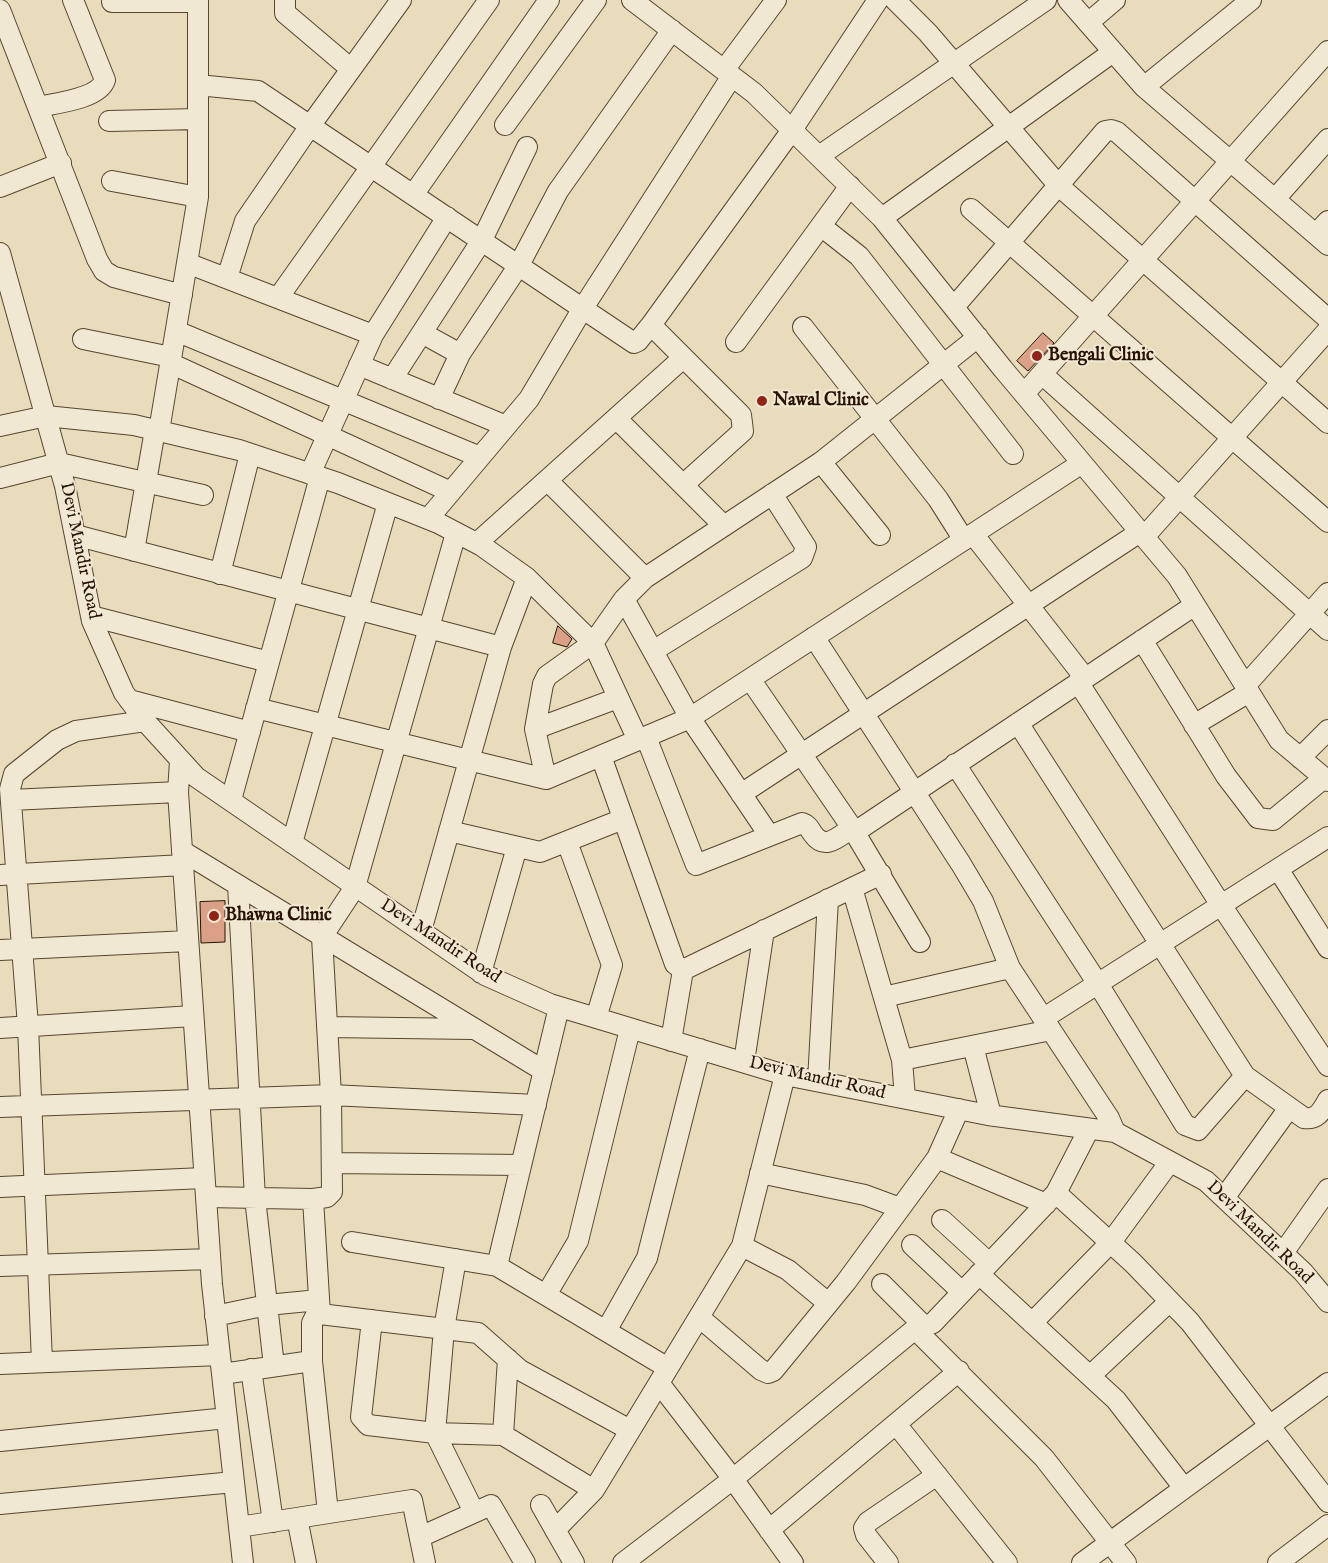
<!DOCTYPE html>
<html>
<head>
<meta charset="utf-8">
<style>
  body { margin:0 }
  canvas { display:block; background:#e9dcbc }
</style>
</head>
<body>
<canvas width="1328" height="1563"></canvas>
<script>
const g = document.querySelector('canvas').getContext('2d');
g.lineJoin = 'round';
function fill(path, color) {
  g.fillStyle = color;
  g.fill(path, 'evenodd');
}
function strokePath(path, color, width, dash) {
  g.strokeStyle = color;
  g.lineWidth = width;
  g.lineCap = dash ? 'butt' : 'round';
  g.setLineDash(dash || []);
  g.stroke(path);
}
function write(font, color, halo, rows, align = 'center') {
  g.font = font + ' "IM FELL English",serif';
  g.lineWidth = 4;
  g.setLineDash([]);
  g.textBaseline = 'middle';
  g.strokeStyle = halo;
  g.fillStyle = color;
  for (const [text, x, y, turn = 0] of rows) {
    g.save();
    g.translate(x, y);
    g.rotate((+turn || 0) * Math.PI / 180);
    g.textAlign = isNaN(turn) ? turn : align;
    if (halo) g.strokeText(text, 0, 0);
    g.fillText(text, 0, 0);
    g.restore();
  }
}
const building = new Path2D(`
  M1043 333 1054 343 1028 371 1017 361Z
  M558 626 572 639 567 647 553 643Z
  M225 901V942L201 943 200 902Z`);
fill(building, '#daa188');
strokePath(building, '#271300', 1);
const minor = new Path2D(`
  M285 0V13L351 69
  M632 0 754 93 882 218 1003 369 1177 576 1279 740 1328 781
  M895 0 928 33 1059 186 1328 423
  M1068 0 1144 87 1328 245
  M112 2H198
  M0 10 97 259 104 271 114 277 182 295
  M1088 23 1115 0
  M724 70 776 0
  M198 85 258 91 634 343 638 341 651 325 792 130 878 0
  M1144 87 1251 0
  M38 107C56 103 99 99 105 80L73 0
  M109 121 198 119
  M505 125 596 0
  M819 156 1046 0
  M112 181 198 197
  M0 187 61 163
  M413 195 549 0
  M1275 199 1328 139
  M971 209 1328 522
  M882 218 1113 52
  M821 226 859 256 1013 454
  M1316 234 1328 221
  M0 253 65 486 92 621 124 693 145 721 196 777 485 975 550 1004 785 1075 988 1115 1115 1132 1206 1181 1303 1272 1328 1302
  M187 263 373 335
  M227 278 245 221 310 126 401 0
  M278 298 489 0
  M954 307 1105 131 1111 130 1117 132 1328 319
  M651 325 741 415 743 431 683 485
  M803 327 938 499 964 540
  M176 331 480 457
  M422 333 460 354
  M83 339 171 357
  M736 342 850 186
  M170 363 451 492
  M359 365 506 426
  M1042 374 1328 630
  M392 379 482 240 527 147
  M1024 394 1328 51
  M439 399 460 354 519 265 558 191 672 30
  M616 418 724 526
  M0 426 46 416 134 425 239 450 338 483 438 523 482 546 527 578 593 643 638 740
  M159 431 198 197V0
  M821 462 880 535
  M310 474 373 335 447 217
  M0 478 59 463 203 495
  M547 480 645 578
  M428 519 529 399 583 308 732 76
  M973 534 1085 678
  M75 535 501 647
  M1144 537 1328 330
  M477 543 683 358
  M134 551 155 430
  M220 574 250 454
  M624 599 690 718 769 835
  M91 616 269 662
  M814 637 961 864 983 901 1010 968 1109 1118 1115 1132
  M1142 640 1226 776 1258 818 1273 820 1324 778
  M653 651 802 558 806 547 772 494
  M750 679 852 828 920 942
  M1078 682 1221 905 1328 1066
  M1245 686 1328 593
  M129 700 250 732
  M256 708 546 779 690 718 1082 463
  M1018 723 1245 1076 1304 1118C1318 1120 1322 1110 1328 1100
  M1194 725 1249 692
  M535 729 618 698
  M646 737 696 865 802 823C808 825 809 828 813 834 825 851 838 837 852 828
  M601 756 675 964 683 970
  M1300 758 1328 730
  M180 761 178 792 212 1284 243 1563
  M955 764 1098 984 1185 1125 1198 1130 1245 1076
  M546 779 535 729 543 684 547 676 593 643 624 599 645 578 821 462 978 337
  M741 794 1140 532
  M11 800 178 792
  M231 800 320 477
  M449 831 540 852 623 819
  M855 832 1195 605
  M567 842 612 965 596 1018
  M292 843 388 503
  M182 851 544 1071
  M1278 869 1328 948
  M0 875 183 865
  M238 885 255 1198 274 1366
  M852 888 902 1060 905 1098
  M421 931 501 647 527 578
  M0 950 188 941
  M481 973 517 847
  M884 997 1010 968
  M1044 1018 1328 837
  M327 1027 473 1029
  M0 1028 193 1016
  M671 1041 683 970 881 874
  M973 1046 991 1115
  M902 1060 1051 1030
  M744 1062 764 930
  M818 1081 828 899
  M0 1107 331 1095 536 1105
  M937 1158 1046 1204
  M332 1163 521 1165
  M760 1173 865 1195 900 1208
  M0 1187 204 1178
  M1056 1193 1133 1263 1190 1322 1328 1502
  M206 1197 313 1199 327 1197 332 1192 331 1095 322 937 355 887 456 533
  M1224 1198 1289 1108
  M313 1199 320 1314 316 1315 312 1323V1361L328 1513
  M942 1220 989 1263
  M352 1242 497 1266 668 1368
  M912 1245 962 1292
  M742 1246 788 1270 828 1303
  M1283 1253 1328 1189
  M456 1259 444 1329 435 1433 474 1512
  M0 1266 210 1259
  M497 1266 559 1007
  M979 1274 1116 1400 1184 1488
  M882 1284 924 1326
  M546 1295 578 1241 630 1029
  M320 1314 478 1333 520 1370 630 1430
  M215 1316 267 1305 319 1300
  M699 1317 761 1370 768 1373 773 1371 846 1282 937 1158 959 1109
  M372 1320 361 1417 368 1425 435 1433 503 1435
  M1032 1323 1111 1242 1169 1163
  M915 1329 1044 1458 1126 1563
  M606 1331 647 1258 700 1049
  M508 1359 503 1435 594 1490
  M42 1362 28 1026 10 789 14 774 57 740 76 731 145 721
  M0 1364 220 1355
  M251 1369 273 1522
  M222 1374 312 1361
  M1090 1376 1170 1301
  M659 1383 733 1479 793 1563
  M896 1424 1007 1563
  M0 1441 227 1418
  M0 1504 234 1482
  M541 1505 574 1563
  M297 1518 306 1563
  M239 1527 412 1500 425 1563
  M555 1530 594 1490 742 1246 785 1075
  M769 1530 959 1371
  M420 1537 491 1505 525 1563
  M623 1563 733 1479 915 1329 933 1323 1056 1193 1089 1129
  M888 1563 866 1535 864 1528 868 1522 937 1475
  M1082 1563 1328 1383
  M1278 1563 1328 1525`);
strokePath(minor, '#58452f', 22);
strokePath(minor, '#f1e8d3', 20);
for (const [x, y, r, color] of [
  [1037,356,6,"#8f2418"],
  [762,401,6,"#8f2418"],
  [214,916,6,"#8f2418"]
]) {
  const dot = new Path2D();
  dot.arc(x, y, r, 0, 2 * Math.PI);
  g.fillStyle = color;
  g.fill(dot);
  strokePath(dot, '#f1e8d3', 2);
}
write('bold 18px', '#271300', '#f1e8d3', [
  ["Bengali Clinic",1048,356],
  ["Nawal Clinic",773,401],
  ["Bhawna Clinic",225,916]
], 'left');
write('18px', '#271300', '#f1e8d3', [
  ["Devi Mandir Road",79,551,78],
  ["Devi Mandir Road",440,942,33],
  ["Devi Mandir Road",817,1079,13],
  ["Devi Mandir Road",1259,1233,44]
]);
</script>
</body>
</html>
